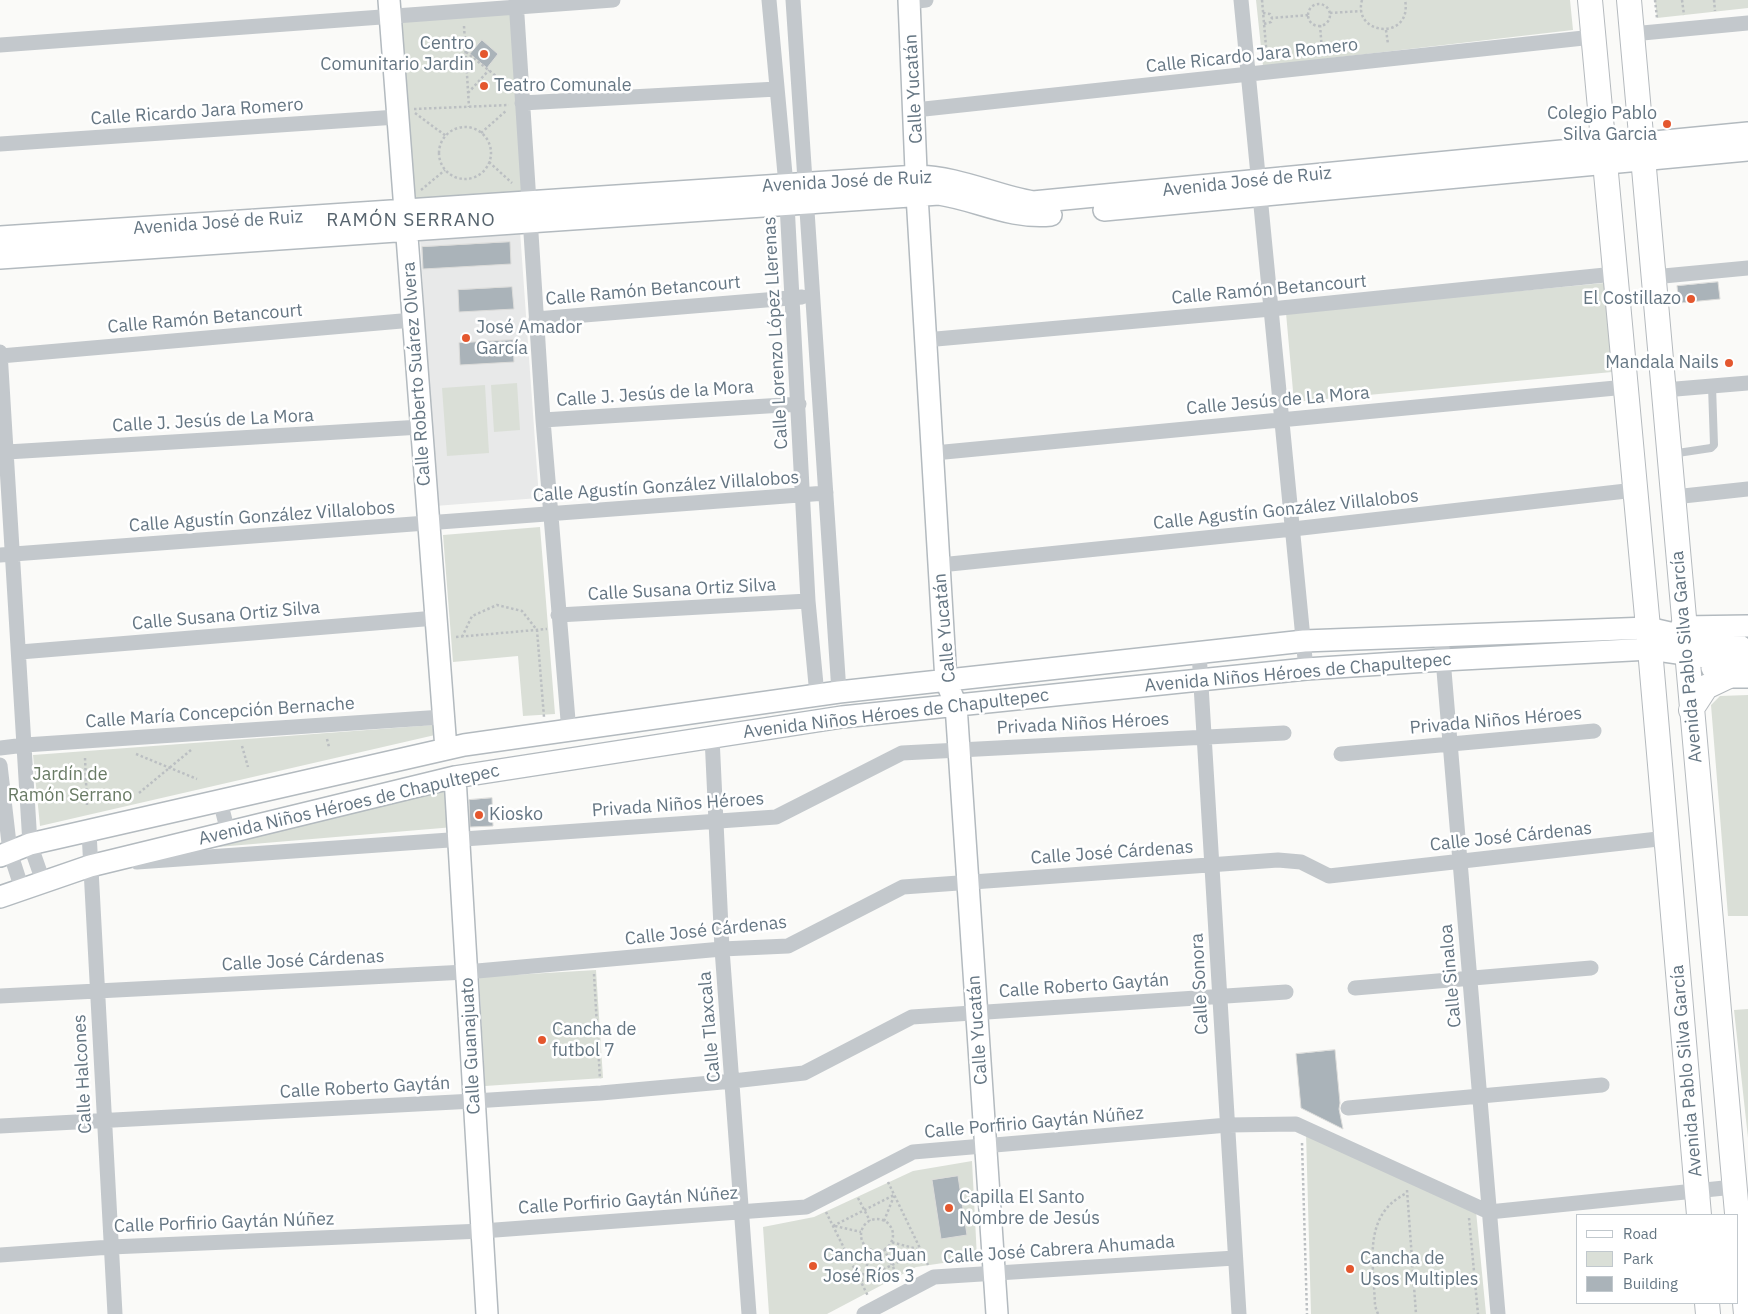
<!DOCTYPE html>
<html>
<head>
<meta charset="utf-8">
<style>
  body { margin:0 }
  #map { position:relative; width:1748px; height:1314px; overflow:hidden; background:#fafaf8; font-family:"IBM Plex Sans",sans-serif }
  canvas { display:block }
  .legend { position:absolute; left:1576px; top:1214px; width:162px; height:90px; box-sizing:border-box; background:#fff; border:1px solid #c1c8cd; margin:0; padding:6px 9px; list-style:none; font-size:15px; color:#657683 }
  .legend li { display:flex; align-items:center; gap:10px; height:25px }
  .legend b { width:25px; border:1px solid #c1c8cd }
</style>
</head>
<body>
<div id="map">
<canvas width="1748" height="1314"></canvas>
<ul class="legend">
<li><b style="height:6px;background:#fff"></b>Road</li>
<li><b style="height:14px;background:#dadfd7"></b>Park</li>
<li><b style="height:14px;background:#aab3b9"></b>Building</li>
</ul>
</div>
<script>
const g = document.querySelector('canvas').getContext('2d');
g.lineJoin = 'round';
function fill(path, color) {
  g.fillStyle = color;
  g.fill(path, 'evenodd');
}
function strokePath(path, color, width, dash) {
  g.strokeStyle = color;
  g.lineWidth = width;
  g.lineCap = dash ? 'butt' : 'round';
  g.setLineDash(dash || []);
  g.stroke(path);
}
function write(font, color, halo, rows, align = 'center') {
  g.font = font + ' "IBM Plex Sans",sans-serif';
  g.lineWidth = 5;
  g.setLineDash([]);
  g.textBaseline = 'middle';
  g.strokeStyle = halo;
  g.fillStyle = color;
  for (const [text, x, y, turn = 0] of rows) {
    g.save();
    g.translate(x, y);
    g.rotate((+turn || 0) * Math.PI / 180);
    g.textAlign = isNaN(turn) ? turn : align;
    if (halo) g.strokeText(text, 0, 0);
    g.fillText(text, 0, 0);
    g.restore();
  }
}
fill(new Path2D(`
  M520 231 539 498 435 506 420 237Z`), '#e8e9e9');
fill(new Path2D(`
  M1256 0H1570L1573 30 1263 66Z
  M1655 0H1748V8L1657 18Z
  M512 12 522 193 413 200 402 19Z
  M1604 283 1612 372 1294 402 1286 313Z
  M517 383 520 430 494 432 491 385Z
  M485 385 489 453 447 456 442 388Z
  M540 527 555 714 523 716 518 656 453 662 443 535Z
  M1748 695V916H1728L1711 705 1720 696Z
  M434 725 435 735 40 826 33 755Z
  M451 787 454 827 194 849Z
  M596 970 603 1078 485 1086 479 977Z
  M1748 1009V1138L1734 1010Z
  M1306 1133 1476 1211 1486 1314H1311Z
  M972 1161 977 1258 916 1267 827 1314H769L763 1227 814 1217 913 1171Z`), '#dadfd7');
const building = new Path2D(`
  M482 40 498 54 487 68 470 54Z
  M510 242 511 264 423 269 422 247Z
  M1718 282 1720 299 1679 303 1677 286Z
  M512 287 514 309 459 312 458 290Z
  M513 340 514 362 460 365 459 343Z
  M492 798 493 826 470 827 469 800Z
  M1335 1050 1340 1103 1339 1109 1343 1129 1301 1108 1296 1054Z
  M958 1176 967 1235 941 1239 932 1180Z`);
fill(building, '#aab3b9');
strokePath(building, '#dcdcda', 1);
const secondary = new Path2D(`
  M389 0 446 749
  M909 0 917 195 946 681 956 705 997 1314
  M1104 210 1748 150
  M0 237 917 176C958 177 994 195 1033 202L1748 133
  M0 258 939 194C978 200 1010 219 1051 215
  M1681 627 1748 626
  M1712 668 1727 677H1748
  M455 777 487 1314
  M0 856 30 844 464 745 839 692 1304 641 1648 628 1726 646H1740
  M0 897 90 866 455 777 842 717 1306 669 1443 660 1650 649 1727 660H1748`);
const primary = new Path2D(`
  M1590 0 1650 649 1699 1215
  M1629 0 1746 1314
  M1691 710 1706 687 1727 677
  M1707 1303 1708 1314`);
strokePath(secondary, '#b3babf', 24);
strokePath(primary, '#b5babe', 26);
strokePath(new Path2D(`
  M1262 0 1267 58
  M1362 0C1352 36 1413 41 1405 0
  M1655 0 1657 18
  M1682 0 1684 15
  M1714 0 1715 11
  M1308 15a11 11 0 1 1 22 0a11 11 0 1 1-22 0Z
  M1263 13 1270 14 1272 18
  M1330 13 1361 11
  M1264 24 1271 22 1272 18 1309 15
  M1320 25 1322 51
  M464 26 469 107
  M1386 30 1388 44
  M466 52 506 84
  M468 93 489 70
  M414 109 509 105
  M415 113 446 136
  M439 153a26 26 0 1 1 52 0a26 26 0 1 1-52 0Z
  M481 133 507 110
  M489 162 512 183
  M421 190 445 170
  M456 637 547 629
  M462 637 472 616 497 605 522 611 537 630 544 717
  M327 739 329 747
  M242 746 248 767
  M136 754 197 779
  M85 758 87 805
  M139 793 191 750
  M594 974 600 1079
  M1302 1143 1307 1314
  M888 1182 928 1265
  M1407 1190 1416 1314
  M858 1198 870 1221
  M826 1212 868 1296
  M1469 1218 1478 1314
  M861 1235a16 16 0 1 1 32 0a16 16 0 1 1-32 0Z
  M884 1221 894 1196
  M833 1226 894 1195
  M835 1226 861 1232
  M884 1249 899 1279
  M861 1280 873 1250
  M861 1281 921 1250 891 1242
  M1378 1314 1375 1306C1374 1264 1361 1215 1407 1193`), '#bbbfc2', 2.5, [2.5, 2.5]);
strokePath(new Path2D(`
  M1671 454 1711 448 1714 445 1712 386`), '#c3c8cc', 8);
strokePath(new Path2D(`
  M516 0 543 420 569 732
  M769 0 786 185 808 601 817 695
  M793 0 839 692
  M1241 0 1306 669
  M909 2 926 0
  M1632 34 1748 23
  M0 45 613 0
  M522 103 777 89
  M915 110 1593 37
  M0 144 397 117
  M1653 277 1748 268
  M536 319 802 297
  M925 340 1271 309 1615 274
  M0 352 30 844 43 881
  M0 356 413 320
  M1664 390 1748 383
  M543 420 799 404
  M7 452 421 427
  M934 453 1626 387
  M1674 497 1748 489
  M0 555 826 493
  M940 565 1293 529 1635 490
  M558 615 808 601
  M1441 635 1498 1314
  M20 652 436 618
  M1199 652 1239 1314
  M712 737 722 949 749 1314
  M0 748 25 745 443 717
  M1341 754 1594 731
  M0 765 10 852 22 889
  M220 801 228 832
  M89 832 115 1314
  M137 862 776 817 902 753 1284 733
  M1355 988 1591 968
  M0 996 466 972 722 949 788 946 903 887 1278 860 1301 862 1329 876 1667 838
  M1348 1108 1602 1085
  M0 1126 474 1101 601 1093 733 1081 804 1073 912 1017 1286 992
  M0 1255 111 1247 482 1231 806 1207 913 1152 1228 1125 1296 1124 1489 1212 1734 1187
  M864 1314 934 1277 1235 1258`), '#c3c8cc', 15);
strokePath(secondary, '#fff', 21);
strokePath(primary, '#fff', 24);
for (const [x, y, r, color] of [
  [484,54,5,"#e4572e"],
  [484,86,5,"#e4572e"],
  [1667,124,5,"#e4572e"],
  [1691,299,5,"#e4572e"],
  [466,338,5,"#e4572e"],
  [1729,363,5,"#e4572e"],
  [479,815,5,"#e4572e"],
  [542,1040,5,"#e4572e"],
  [949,1208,5,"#e4572e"],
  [813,1266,5,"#e4572e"],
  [1350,1269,5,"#e4572e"]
]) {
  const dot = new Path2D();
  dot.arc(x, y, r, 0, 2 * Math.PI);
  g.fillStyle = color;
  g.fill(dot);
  strokePath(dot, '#fff', 2);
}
write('18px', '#657683', '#fff', [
  ["Centro",474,44,"right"],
  ["Comunitario Jardin",474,65,"right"],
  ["Teatro Comunale",494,86],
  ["Colegio Pablo",1657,114,"right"],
  ["Silva Garcia",1657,135,"right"],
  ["El Costillazo",1681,299,"right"],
  ["José Amador",476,328],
  ["García",476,349],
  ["Mandala Nails",1719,363,"right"],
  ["Kiosko",489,815],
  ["Cancha de",552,1030],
  ["futbol 7",552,1051],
  ["Capilla El Santo",959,1198],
  ["Nombre de Jesús",959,1219],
  ["Cancha Juan",823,1256],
  ["José Ríos 3",823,1277],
  ["Cancha de",1360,1259],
  ["Usos Multiples",1360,1280]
], 'left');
write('18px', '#657683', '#fff', [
  ["Calle Ricardo Jara Romero",1252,56,-6],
  ["Calle Yucatán",914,89,-93],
  ["Calle Ricardo Jara Romero",197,112,-4],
  ["Avenida José de Ruiz",847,182,-3],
  ["Avenida José de Ruiz",1247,182,-6],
  ["Avenida José de Ruiz",218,223,-4],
  ["Calle Ramón Betancourt",1269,290,-5],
  ["Calle Ramón Betancourt",643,291,-5],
  ["Calle Ramón Betancourt",205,319,-5],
  ["Calle Lorenzo López Llerenas",776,333,-93],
  ["Calle Roberto Suárez Olvera",417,374,-94],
  ["Calle J. Jesús de la Mora",655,394,-4],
  ["Calle Jesús de La Mora",1278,401,-5],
  ["Calle J. Jesús de La Mora",213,421,-3],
  ["Calle Agustín González Villalobos",666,487,-4],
  ["Calle Agustín González Villalobos",1286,510,-6],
  ["Calle Agustín González Villalobos",262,517,-4],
  ["Calle Susana Ortiz Silva",682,590,-3],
  ["Calle Susana Ortiz Silva",226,616,-5],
  ["Calle Yucatán",945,628,-95],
  ["Avenida Pablo Silva García",1687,657,-95],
  ["Avenida Niños Héroes de Chapultepec",1298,673,-5],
  ["Calle María Concepción Bernache",220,713,-4],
  ["Avenida Niños Héroes de Chapultepec",896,714,-7],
  ["Privada Niños Héroes",1496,721,-5],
  ["Privada Niños Héroes",1083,724,-3],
  ["Avenida Niños Héroes de Chapultepec",349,805,-13],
  ["Privada Niños Héroes",678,805,-4],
  ["Calle José Cárdenas",1511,837,-6],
  ["Calle José Cárdenas",1112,853,-4],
  ["Calle José Cárdenas",706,931,-6],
  ["Calle José Cárdenas",303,961,-3],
  ["Calle Sinaloa",1451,976,-95],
  ["Calle Sonora",1200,984,-93],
  ["Calle Roberto Gaytán",1084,986,-4],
  ["Calle Tlaxcala",710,1027,-95],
  ["Calle Yucatán",978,1030,-94],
  ["Calle Guanajuato",471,1046,-93],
  ["Avenida Pablo Silva García",1687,1071,-95],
  ["Calle Halcones",83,1074,-93],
  ["Calle Roberto Gaytán",365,1088,-3],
  ["Calle Porfirio Gaytán Núñez",1034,1123,-5],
  ["Calle Porfirio Gaytán Núñez",628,1201,-4],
  ["Calle Porfirio Gaytán Núñez",224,1223,-2],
  ["Calle José Cabrera Ahumada",1059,1250,-4]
]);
write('18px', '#687a64', '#fff', [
  ["Jardín de",70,775],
  ["Ramón Serrano",70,796]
]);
g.letterSpacing = '1px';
write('19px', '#57646e', '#fff', [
  ["RAMÓN SERRANO",411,221]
]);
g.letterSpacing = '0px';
</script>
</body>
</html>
